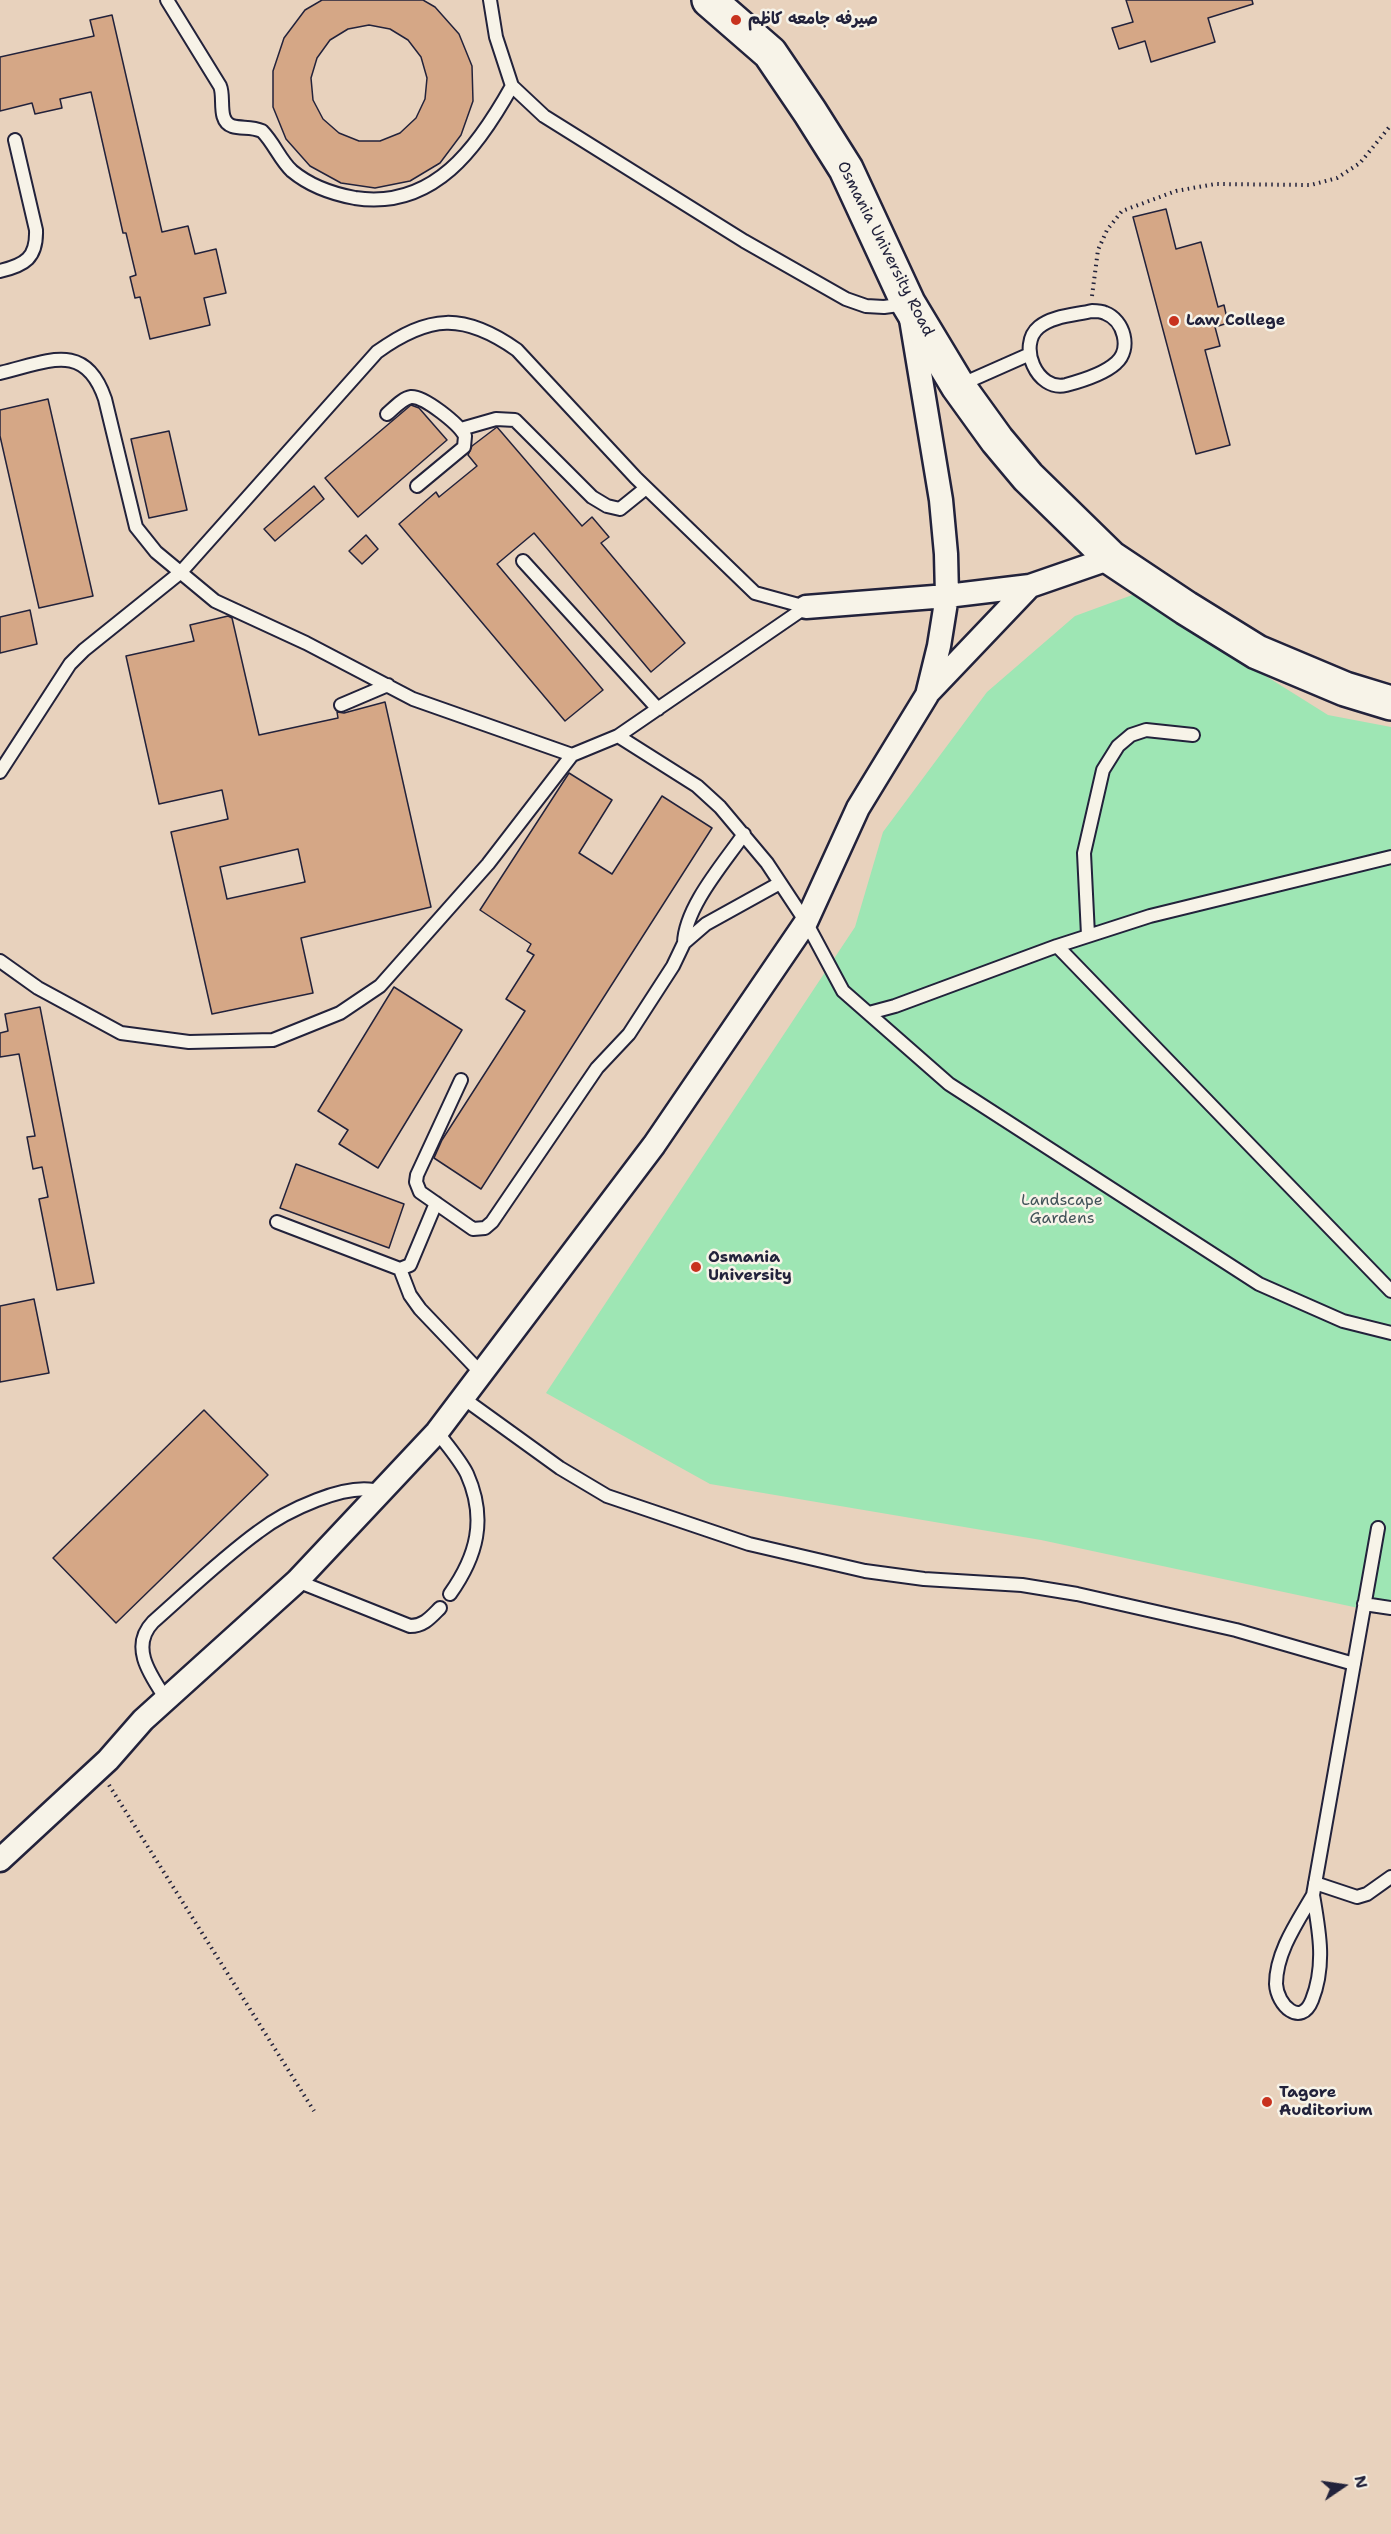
<!DOCTYPE html>
<html>
<head>
<meta charset="utf-8">
<style>
  body { margin:0 }
  #map { position:relative; width:1391px; height:2534px; overflow:hidden; background:#f0e4d4; font-family:"Shantell Sans",sans-serif }
  canvas { display:block }
  .north { position:absolute; left:1313px; top:2456px; width:60px; height:60px; -webkit-text-stroke:4px #f7f3e8; paint-order:stroke; rotate:77deg; font-size:16px; font-weight:700; line-height:24px; text-align:center; color:#22223b }
  .north::after { content:''; display:block; margin:auto; width:21px; height:27px; background:#22223b; clip-path:polygon(50% 0,100% 100%,50% 72%,0 100%) }
</style>
</head>
<body>
<div id="map">
<canvas width="1391" height="2534"></canvas>
<div class="north">N</div>
</div>
<script>
const g = document.querySelector('canvas').getContext('2d');
g.lineJoin = 'round';
function fill(path, color) {
  g.fillStyle = color;
  g.fill(path, 'evenodd');
}
function strokePath(path, color, width, dash) {
  g.strokeStyle = color;
  g.lineWidth = width;
  g.lineCap = dash ? 'butt' : 'round';
  g.setLineDash(dash || []);
  g.stroke(path);
}
function write(font, color, halo, rows, align = 'center') {
  g.font = font + ' "Shantell Sans","Playpen Sans Arabic",sans-serif';
  g.lineWidth = 5;
  g.setLineDash([]);
  g.textBaseline = 'middle';
  g.strokeStyle = halo;
  g.fillStyle = color;
  for (const [text, x, y, turn = 0] of rows) {
    g.save();
    g.translate(x, y);
    g.rotate((+turn || 0) * Math.PI / 180);
    g.textAlign = isNaN(turn) ? turn : align;
    if (halo) g.strokeText(text, 0, 0);
    g.fillText(text, 0, 0);
    g.restore();
  }
}
fill(new Path2D(`
  M0 0H1391V2534H0Z`), '#e8d2bd');
fill(new Path2D(`
  M1135 594 1328 715 1391 727V1615L1041 1540 710 1484 546 1393 855 927 883 832 987 692 1075 616Z`), '#9ee6b4');
const building = new Path2D(`
  M322 0H423L435 7 459 34 472 66 473 101 461 135 440 163 410 181 375 188 341 183 310 166 286 139 273 107V71L284 38 305 10ZM369 25 390 29 408 40 421 57 427 78 425 99 416 118 400 133 380 141H359L339 133 323 119 313 100 311 78 317 58 330 40 348 29Z
  M1126 0H1252L1253 4 1208 18 1215 42 1151 62 1145 41 1119 49 1112 28 1133 22Z
  M112 15 162 232 188 226 195 254 216 249 226 293 204 298 210 325 150 339 140 297 135 298 130 277 136 275 126 233H123L91 92 60 99 62 108 35 114 32 103 0 111V57L94 36 90 20Z
  M1166 209 1176 249 1201 242 1218 307 1224 305 1228 323 1215 327 1220 346 1205 350 1230 445 1196 454 1133 217Z
  M48 399 93 596 39 608 0 436V410Z
  M411 405 419 408 447 440 358 517 325 478Z
  M497 427 582 526 592 517 609 537 601 543 685 643 651 672 534 533 497 564 603 690 565 721 399 524 436 492 439 497 477 466 468 455 472 446Z
  M169 431 187 510 149 518 131 439Z
  M314 486 324 499 275 541 264 529Z
  M366 535 378 549 362 564 349 551Z
  M30 610 37 644 0 653V617Z
  M228 616 232 618 259 735 338 718 337 712 344 713 385 702 431 907 301 938 313 993 212 1014 171 832 228 819 222 790 159 804 126 656 194 641 190 625ZM298 849 305 882 227 899 220 867Z
  M569 773 612 800 579 853 612 874 662 796 712 828 481 1189 434 1158 442 1140 525 1011 506 999 534 955 527 951 531 944 480 910Z
  M394 987 462 1030 378 1168 339 1144 348 1130 318 1111Z
  M40 1007 94 1283 57 1290 39 1199 48 1197 42 1167 33 1169 27 1137 35 1136 19 1054 0 1057V1033L8 1031 5 1014Z
  M296 1164 404 1204 389 1248 280 1208Z
  M34 1299 49 1373 0 1382V1306Z
  M204 1410 268 1475 116 1623 53 1558Z`);
fill(building, '#d5a786');
strokePath(building, '#22223b', 1.5);
const lane = new Path2D(`
  M167 0 220 86C225 97 217 121 232 126 242 129 251 126 262 131 274 143 280 160 292 171 310 186 333 194 355 198 434 210 478 147 512 86
  M490 0 496 37 512 86 544 116 744 241 846 299 866 306 884 307 906 304
  M0 271C25 265 37 258 36 230L15 140
  M1092 311C1096 311 1101 311 1105 313 1124 320 1132 349 1116 363 1104 374 1081 381 1066 385 1037 392 1017 345 1039 327 1052 316 1075 315 1092 311Z
  M0 373C47 362 85 340 105 399L136 527 156 552 215 601 306 643 413 699 572 755 618 736 806 607 755 593 636 478 517 350C463 312 429 315 377 352L181 572 84 650 70 664 0 772
  M960 385 1030 354
  M387 414C393 409 403 398 411 397 424 396 459 424 465 436L464 447 417 486
  M461 429 496 419 515 420 592 497 607 506 620 509 646 488
  M523 561 658 709
  M341 705 388 685
  M618 736 697 786 720 807 767 863 806 922 843 991 949 1084 1259 1284 1343 1321 1391 1333
  M1088 935 1084 853 1103 770 1118 746 1131 735 1146 730 1193 735
  M684 943C685 907 724 863 744 834
  M1057 946 1391 1291
  M0 961 38 988 121 1033 189 1042 273 1040 340 1013 380 986 488 864 572 755
  M869 1013 895 1006 1057 946 1150 916 1391 857
  M461 1080 417 1175 416 1182 420 1192 473 1229 485 1228 492 1222 597 1068 629 1034 673 966 684 943 706 924 780 883
  M277 1222 400 1269 410 1265 436 1203
  M400 1269 410 1295 420 1309 482 1374
  M463 1398 560 1468 607 1496 749 1544 865 1571 924 1579 1022 1585 1077 1594 1236 1630 1354 1664
  M437 1432C447 1445 460 1460 467 1474 487 1519 477 1556 450 1594
  M297 1581 410 1626C424 1626 431 1617 440 1608
  M1364 1604 1391 1608
  M166 1699C151 1676 129 1647 153 1622 187 1592 221 1559 258 1532 284 1512 348 1480 381 1492
  M1315 1883 1357 1897 1367 1894 1391 1877
  M1313 1895C1319 1930 1326 1965 1312 2000 1301 2028 1277 2005 1276 1984 1276 1952 1298 1921 1313 1895L1378 1528`);
const street = new Path2D(`
  M806 607 947 596 1030 586
  M929 692 1030 586 1111 558
  M0 1860 108 1760 143 1720 297 1581 437 1432 654 1145 806 922 858 808 927 695 939 646 947 596 946 554 941 500 911 319`);
const secondary = new Path2D(`
  M709 0 770 53 810 112 846 169 908 303 958 386 997 440 1028 477 1111 558 1186 608 1257 652 1345 689 1391 703`);
strokePath(lane, '#22223b', 16);
strokePath(street, '#22223b', 27);
strokePath(secondary, '#22223b', 38);
strokePath(new Path2D(`
  M1092 296 1098 250 1107 230 1122 211 1176 191 1215 184 1311 185 1337 178 1360 163 1391 125
  M109 1785 314 2111`), '#22223b', 4, [1.5, 4.5]);
strokePath(lane, '#f7f3e8', 12);
strokePath(street, '#f7f3e8', 22);
strokePath(secondary, '#f7f3e8', 33);
for (const [x, y, r, color] of [
  [736,20,6,"#c8321e"],
  [1174,321,6,"#c8321e"],
  [696,1267,6,"#c8321e"],
  [1267,2102,6,"#c8321e"]
]) {
  const dot = new Path2D();
  dot.arc(x, y, r, 0, 2 * Math.PI);
  g.fillStyle = color;
  g.fill(dot);
  strokePath(dot, '#f7f3e8', 2);
}
write('bold 16px', '#22223b', '#f7f3e8', [
  ["صيرفه جامعه كاظم",748,20],
  ["Law College",1186,321],
  ["Osmania",708,1258],
  ["University",708,1276],
  ["Tagore",1279,2093],
  ["Auditorium",1279,2111]
], 'left');
write('16px', '#22223b', '#f7f3e8', [
  ["Osmania University Road",885,249,63]
]);
write('16px', '#415359', '#f7f3e8', [
  ["Landscape",1062,1201],
  ["Gardens",1062,1219]
]);
</script>
</body>
</html>
